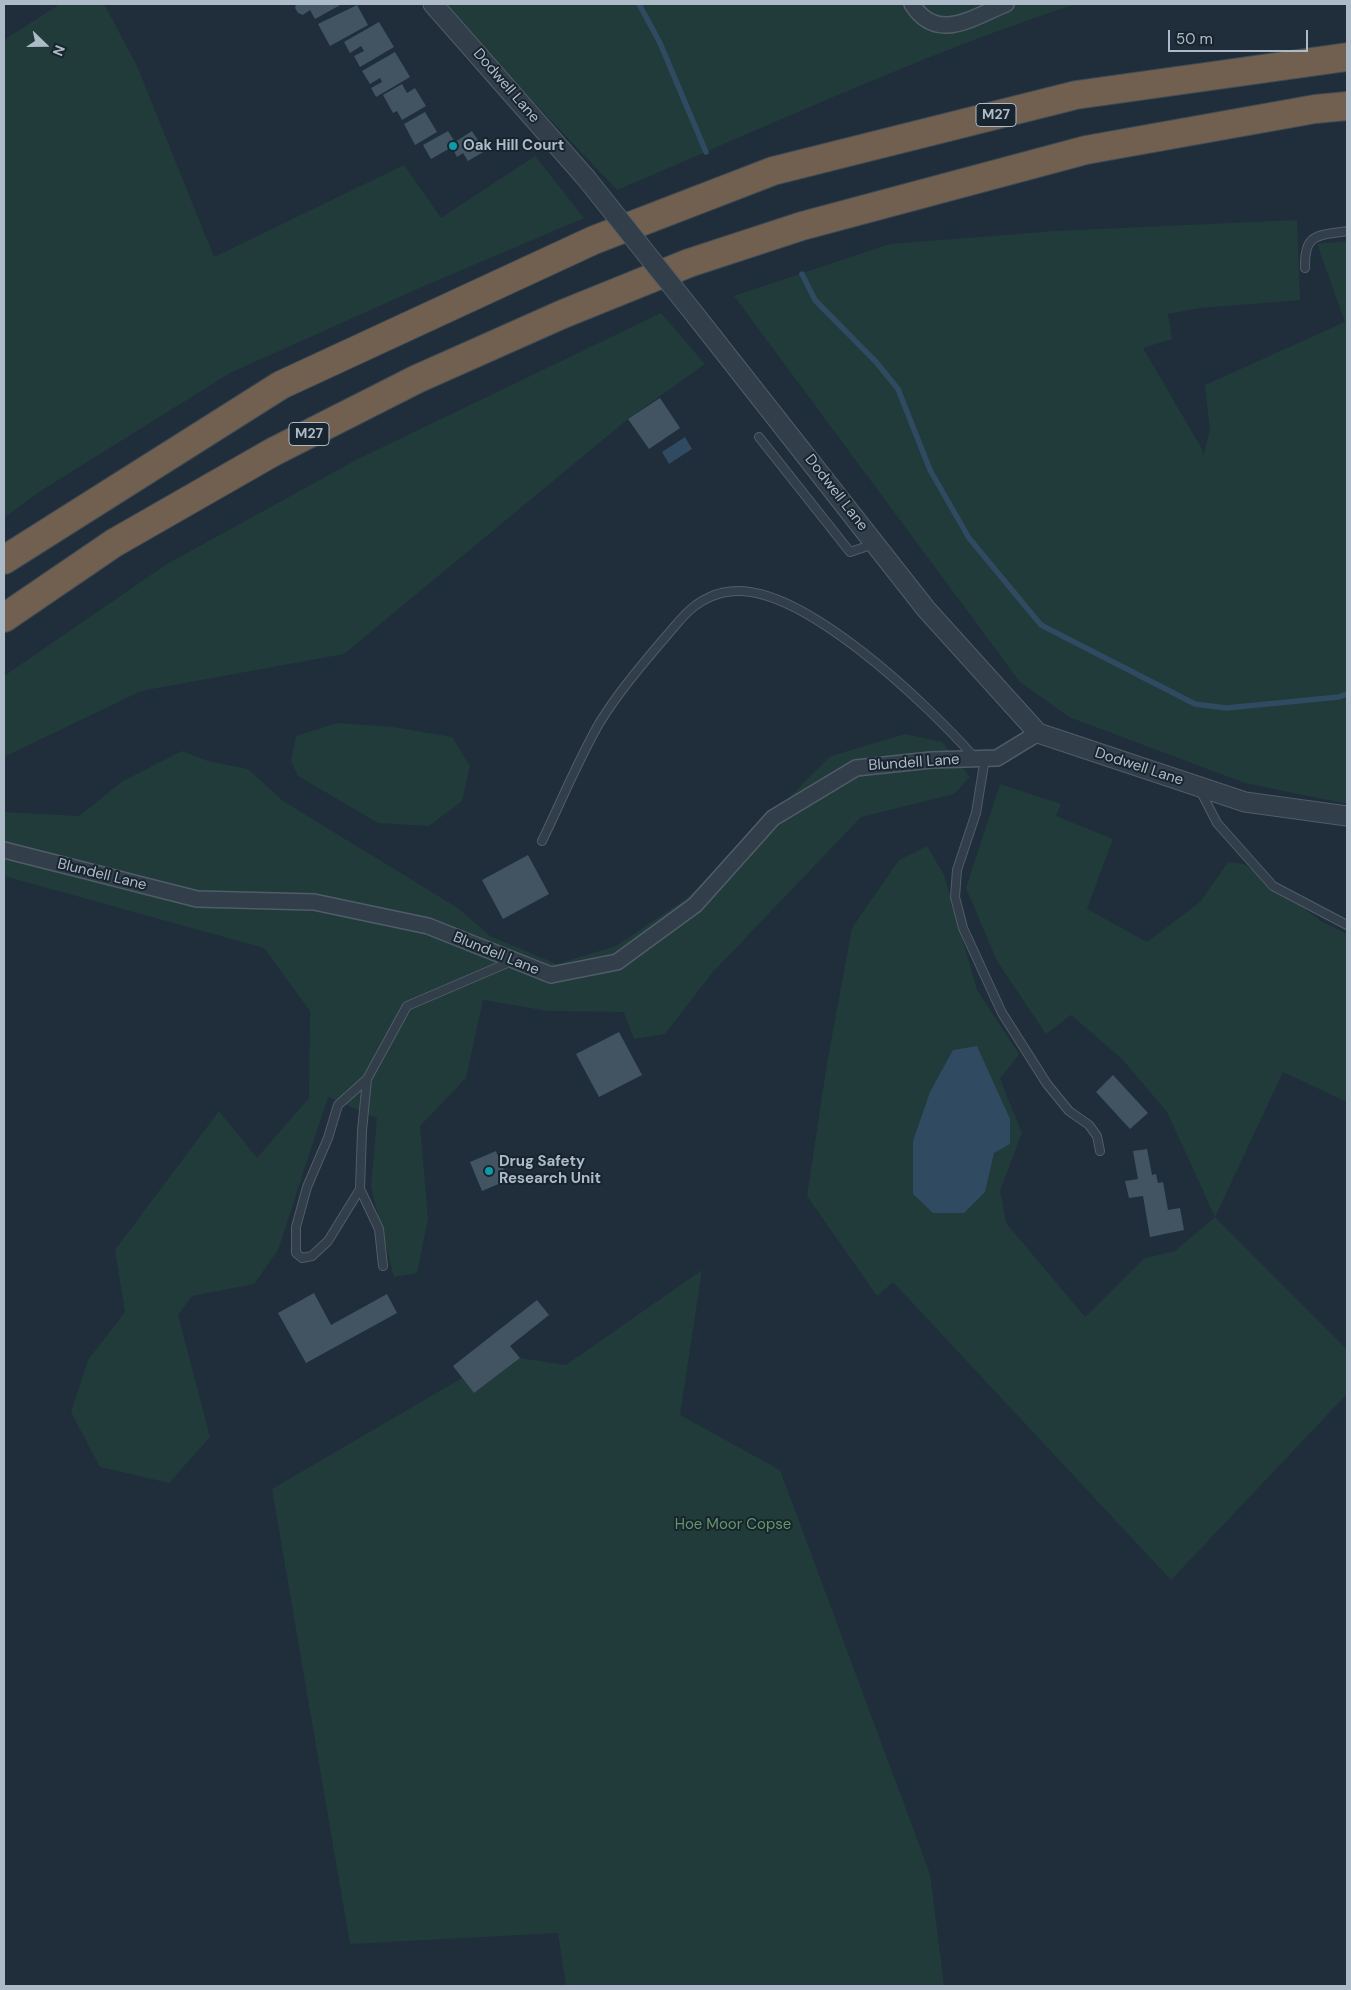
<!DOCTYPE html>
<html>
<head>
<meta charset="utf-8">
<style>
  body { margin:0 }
  #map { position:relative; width:1351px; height:1990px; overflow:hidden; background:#1f2e3a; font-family:"DM Sans",sans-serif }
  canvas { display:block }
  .frame { position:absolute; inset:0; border:5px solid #adbac7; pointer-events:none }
  .north { position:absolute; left:20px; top:20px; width:50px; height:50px; -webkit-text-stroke:4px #18242e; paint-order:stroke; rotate:112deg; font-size:14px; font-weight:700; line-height:20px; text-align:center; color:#adbac7 }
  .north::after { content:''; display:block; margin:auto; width:18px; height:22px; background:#adbac7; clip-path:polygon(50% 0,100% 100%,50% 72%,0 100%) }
  .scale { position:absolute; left:1168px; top:30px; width:140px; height:22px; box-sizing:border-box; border:2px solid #adbac7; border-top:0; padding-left:6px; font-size:15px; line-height:18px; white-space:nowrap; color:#adbac7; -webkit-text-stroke:4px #18242e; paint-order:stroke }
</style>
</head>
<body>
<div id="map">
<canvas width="1351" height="1990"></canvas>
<div class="frame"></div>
<div class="north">N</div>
<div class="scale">50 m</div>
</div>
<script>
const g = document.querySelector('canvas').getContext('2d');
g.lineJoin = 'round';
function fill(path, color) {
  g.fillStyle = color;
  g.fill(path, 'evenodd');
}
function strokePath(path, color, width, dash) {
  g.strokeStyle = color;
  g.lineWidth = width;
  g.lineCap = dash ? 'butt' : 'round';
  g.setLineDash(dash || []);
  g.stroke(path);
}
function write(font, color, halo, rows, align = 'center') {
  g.font = font + ' "DM Sans",sans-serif';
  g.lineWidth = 4;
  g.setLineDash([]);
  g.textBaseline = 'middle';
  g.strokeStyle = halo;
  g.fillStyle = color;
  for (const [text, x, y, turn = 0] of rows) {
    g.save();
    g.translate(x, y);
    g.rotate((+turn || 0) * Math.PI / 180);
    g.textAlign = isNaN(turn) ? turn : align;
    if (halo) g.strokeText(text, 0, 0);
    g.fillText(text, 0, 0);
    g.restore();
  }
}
fill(new Path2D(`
  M60 4H104L137 66 214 257 404 165 441 218 535 156 584 218 415 290 230 373 39 492 4 518V40Z
  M441 4H1076C919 55 769 126 617 190Z
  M1297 220 1300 300 1201 308 1168 314 1172 339 1143 348 1202 449 1203 456 1210 430 1205 385 1345 322 1317 244 1347 241V804L1245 783 1069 717 1020 682 734 296 890 244 1055 231Z
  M661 313 705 364 628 419 344 654 141 691 4 757V676L167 564 356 460Z
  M337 723 393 727 452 737 470 766 462 801 429 826 378 823 298 776 291 761 296 736Z
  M905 734 942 742 970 777 954 794 861 817 712 973 665 1034 634 1039 624 1012 548 1011 483 1000 466 1078 420 1126 428 1219 417 1273 394 1277 371 1187 377 1118 328 1097 278 1250 254 1284 192 1296 178 1315 210 1437 169 1483 100 1467 71 1412 88 1360 125 1312 115 1250 219 1111 257 1158 309 1098 310 1011 264 948 4 876V812L79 816 123 781 182 751 208 761 248 769 283 801 458 908 490 936 557 964 616 946 687 898 831 756Z
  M1000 784 1061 804 1056 816 1113 839 1087 909 1147 942 1200 902 1228 862 1244 864 1321 921 1347 934V1102L1283 1072 1215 1217 1347 1350V1394L1171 1580 893 1282 877 1296 807 1196 827 1063 852 928 899 860 927 846 944 875 977 990 1019 1054 1000 1079 1022 1133 1000 1190 1006 1223 1085 1317 1145 1258 1175 1251 1215 1217 1167 1112 1123 1060 1071 1015 1046 1034 997 961 966 888Z
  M702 1270 680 1415 780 1470 930 1874 944 1986H566L558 1933 350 1944 272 1489 462 1378 474 1393 520 1358 566 1365Z`), '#213b3a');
fill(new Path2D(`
  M685 437 692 449 669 464 662 452Z
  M977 1046 1010 1119V1144L994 1153 985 1192 964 1213H933L913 1194V1141L930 1092 953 1050Z`), '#2f4a61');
strokePath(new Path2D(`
  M639 4 660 43 706 152
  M802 274 815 300 876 362 898 389 930 470 969 538 1041 625 1195 704 1226 708 1339 697 1347 694`), '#2f4a61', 5.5);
fill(new Path2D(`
  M296 4H342L315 19 310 10 303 15 298 13 295 8Z
  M357 5 368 25 330 46 318 24Z
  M379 22 394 47 360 67 354 56 364 51 361 46 350 53 344 42Z
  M395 52 410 77 376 97 371 88 382 82 380 78 370 84 362 71Z
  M402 84 407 93 415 88 426 106 402 120 397 111 393 113 383 95Z
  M425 112 437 132 415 145 404 124Z
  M448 131 455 142 472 131 485 151 468 161 463 153 457 157 452 147 431 159 423 145Z
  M660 398 680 428 649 449 628 419Z
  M528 855 549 894 503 919 482 880Z
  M619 1032 642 1075 599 1097 576 1054Z
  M1113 1075 1148 1113 1130 1129 1096 1092Z
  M1147 1149 1152 1175 1156 1174 1158 1183 1163 1182 1168 1210 1180 1208 1184 1230 1150 1237 1143 1196 1129 1198 1125 1181 1138 1179 1133 1151Z
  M496 1151 508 1180 482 1191 470 1162Z
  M314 1293 331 1325 387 1294 397 1313 306 1363 278 1313Z
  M537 1300 549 1315 510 1346 520 1358 474 1393 453 1366Z`), '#425462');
const service = new Path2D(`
  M1305 268C1304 233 1317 236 1347 231
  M759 437 850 552 874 544
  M985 758 976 813 957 870 955 897 963 928 1002 1013 1047 1084 1069 1111 1089 1125 1097 1136 1100 1151
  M1200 790 1217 823 1273 886 1347 925
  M542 841C561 802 578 760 600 722 618 693 640 667 662 641 673 629 683 614 696 605 704 599 717 593 727 592 798 578 931 708 975 758
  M367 1079 338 1105 328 1138 307 1187 296 1227V1253L302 1258 312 1256 328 1241 360 1189 362 1131 367 1079 407 1006 512 961
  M360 1189 379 1229 383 1266`);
const minor = new Path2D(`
  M912 4C937 44 973 17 1006 4
  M4 850 197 899 314 902 428 926 551 975 617 962 695 905 773 818 856 768 931 760 997 758 1038 733`);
const tertiary = new Path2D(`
  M433 4 586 178
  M696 316 926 609 1038 733 1245 802 1347 816`);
const motorway = new Path2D(`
  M4 560 281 385 594 240 773 171 1076 95 1347 57
  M4 618 114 543 273 452 417 379 563 314 689 263 802 226 1086 150 1315 109 1347 106`);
strokePath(service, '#505d68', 10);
strokePath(minor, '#505d68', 18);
strokePath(tertiary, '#505d68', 21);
strokePath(motorway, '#3d4a54', 30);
strokePath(service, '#323f4a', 8);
strokePath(minor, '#323f4a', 15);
strokePath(tertiary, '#323f4a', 19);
strokePath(motorway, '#715f4f', 28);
const tertiaryBridge = new Path2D(`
  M586 178 696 316`);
strokePath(tertiaryBridge, '#505d68', 21, []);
strokePath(tertiaryBridge, '#323f4a', 19);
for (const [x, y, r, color] of [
  [453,146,5,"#0f9aa8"],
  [489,1171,5,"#0f9aa8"]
]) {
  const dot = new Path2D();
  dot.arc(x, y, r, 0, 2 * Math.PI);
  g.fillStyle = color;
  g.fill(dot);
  strokePath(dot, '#18242e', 2);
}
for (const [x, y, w] of [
  [996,115,40],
  [309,434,40]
]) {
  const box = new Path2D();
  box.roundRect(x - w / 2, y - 11.5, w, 23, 4);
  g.fillStyle = '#18242e';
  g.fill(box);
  strokePath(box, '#adbac7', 1);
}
write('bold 14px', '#adbac7', null, [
  ["M27",996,115],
  ["M27",309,434]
]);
write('15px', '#adbac7', '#18242e', [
  ["Dodwell Lane",506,86,49],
  ["Dodwell Lane",836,493,52],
  ["Blundell Lane",914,763,-4],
  ["Dodwell Lane",1139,767,18],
  ["Blundell Lane",102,875,14],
  ["Blundell Lane",496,954,22]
]);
write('bold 15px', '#adbac7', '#18242e', [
  ["Oak Hill Court",463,146],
  ["Drug Safety",499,1162],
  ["Research Unit",499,1179]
], 'left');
write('15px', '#629968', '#18242e', [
  ["Hoe Moor Copse",733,1525]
]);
</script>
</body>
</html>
